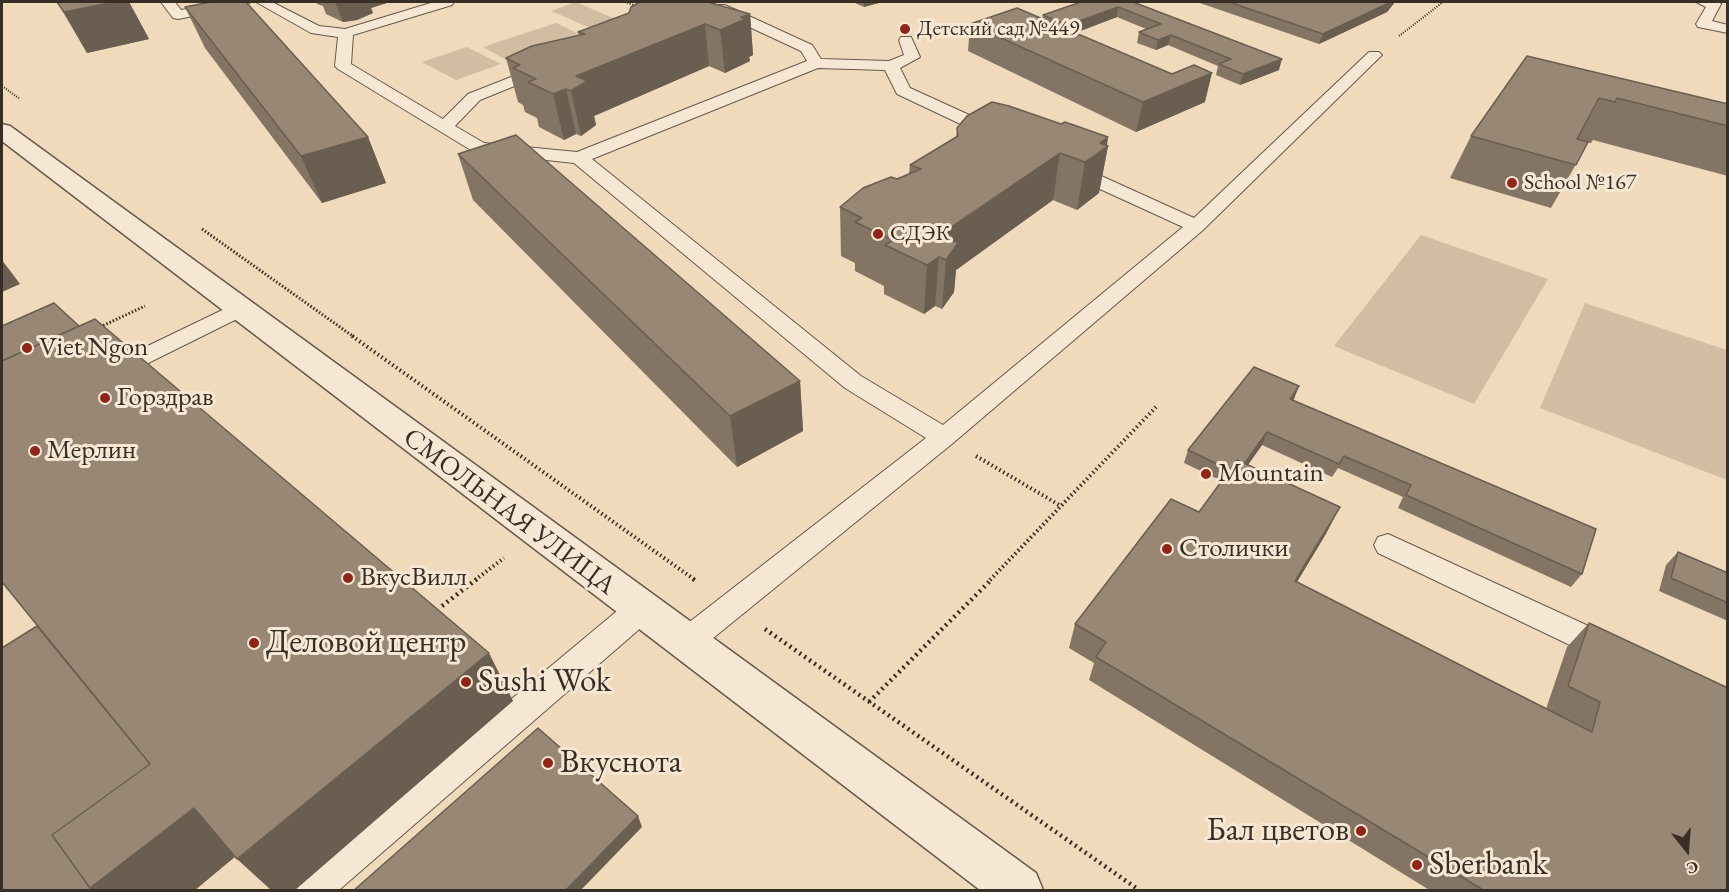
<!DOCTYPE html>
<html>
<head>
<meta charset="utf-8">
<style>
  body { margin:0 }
  #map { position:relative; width:1729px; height:892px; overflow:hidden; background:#efdabc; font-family:"EB Garamond",serif }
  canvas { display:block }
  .frame { position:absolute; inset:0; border:3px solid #392e25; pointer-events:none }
  .north { position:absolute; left:1657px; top:820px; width:60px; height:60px; -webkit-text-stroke:4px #f5e7d3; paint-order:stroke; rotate:163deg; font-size:16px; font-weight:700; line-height:24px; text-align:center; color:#392e25 }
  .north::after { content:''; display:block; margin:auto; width:21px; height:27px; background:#392e25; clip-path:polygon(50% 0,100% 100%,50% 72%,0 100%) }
</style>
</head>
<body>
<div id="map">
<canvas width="1729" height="892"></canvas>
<div class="frame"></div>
<div class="north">С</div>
</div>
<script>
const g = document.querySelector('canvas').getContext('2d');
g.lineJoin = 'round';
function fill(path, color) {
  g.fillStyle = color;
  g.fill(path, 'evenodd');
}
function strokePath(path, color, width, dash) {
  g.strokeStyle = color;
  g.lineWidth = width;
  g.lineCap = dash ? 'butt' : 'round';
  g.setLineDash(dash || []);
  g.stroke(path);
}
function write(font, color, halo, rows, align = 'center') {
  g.font = font + ' "EB Garamond",serif';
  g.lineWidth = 6;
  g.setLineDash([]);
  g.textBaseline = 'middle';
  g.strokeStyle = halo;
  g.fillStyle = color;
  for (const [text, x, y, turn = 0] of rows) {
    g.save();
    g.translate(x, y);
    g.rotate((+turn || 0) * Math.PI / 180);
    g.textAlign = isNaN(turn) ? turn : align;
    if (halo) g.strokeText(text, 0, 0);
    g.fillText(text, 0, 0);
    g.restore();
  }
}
fill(new Path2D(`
  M576 2 622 22 597 31 551 11Z
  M556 23 581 35 508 61 483 47Z
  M467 47 501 64 456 80 422 62Z
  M1421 235 1548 279 1474 404 1334 346Z
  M1585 303 1727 350V480L1540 408Z`), '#d0bda2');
const service = new Path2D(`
  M161 2H175L181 10 225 2H251L244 6 178 19 173 18Z
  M256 2H272L319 26 345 29 434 2H454L452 5 353 35 351 64 443 119 468 94 539 66H549L552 69 549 72 480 100 455 126 484 143 577 152 807 61 801 51 715 11V5H725L812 45 821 59 889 61 904 55 899 40 901 37H911L920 57 900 68 910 88 1000 129 1003 133 1000 137H988L897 94 885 70 818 68 592 159 861 376 943 425 1183 227 1065 173 1062 169 1065 165H1077L1194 218 1369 52H1379L1382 55 1203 230 953 443 696 652 685 656 674 652 670 643 674 634 926 438 845 388 574 163 474 152 338 69 335 66 338 37 311 33Z
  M1696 2H1719L1721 4 1712 21 1728 25V33L1698 27 1696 24 1706 7Z
  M239 302 247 304 250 309 247 314 118 378 110 381 102 378 98 373 102 368Z
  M1388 534 1619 640 1623 649 1619 658 1608 662 1597 658 1378 553 1374 545 1378 537Z
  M640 598 651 601 655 610 651 619 339 890H293L298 877 629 601Z`);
const tertiary = new Path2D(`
  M2 124 10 126 1036 873 1043 890H980L2 141Z`);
strokePath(service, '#66594b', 2);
strokePath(tertiary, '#66594b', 3);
strokePath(new Path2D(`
  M625 2 639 7
  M1399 36 1443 2
  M2 86 20 99`), '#392e25', 2, [1, 1.5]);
strokePath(new Path2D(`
  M202 229 354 337
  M100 327 145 306`), '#392e25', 3, [1.5, 2]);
strokePath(new Path2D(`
  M352 336 695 580
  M976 456 1061 506
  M475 580 504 558
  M990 580 1156 407`), '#392e25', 4, [1.5, 3]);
strokePath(new Path2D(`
  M693 579 697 582
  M442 606 477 579
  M765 629 1139 890
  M869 702 992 579`), '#392e25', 4.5, [2, 4]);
fill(service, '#f5e7d3');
fill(tertiary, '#f5e7d3');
fill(new Path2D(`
  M57 2H129L149 39 87 53Z
  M316 2H390L371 8 373 13 357 20 343 22 326 14 323 6 317 4Z
  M853 2H882L864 7Z
  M1133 2 1279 70 1240 85 1216 75 1218 66 1168 45 1156 50 1137 43 1139 32 1146 29 1117 17 1075 33 1205 102 1136 132 968 51 970 24 1042 19 1043 15Z
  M1197 2H1395L1387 12 1319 44Z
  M185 7 368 137 386 183 322 203 205 48Z
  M750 14 753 55 749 57 750 61 725 73 709 66 594 116 596 125 581 136 576 134 564 140 539 127 537 118 525 112 523 105 518 102 506 58 579 36 578 32Z
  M1527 56 1728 104V176L1593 140 1591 143H1588L1551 208 1450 178 1471 136Z
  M1061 124 1108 137 1107 145 1108 146 1099 193 1077 210 1053 200 956 270 954 292 942 309 935 306 924 314 884 294V286L855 271V263L841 256 840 207 897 179 909 174 910 165 956 137 957 128Z
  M458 154 800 381 803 431 737 467 473 200Z
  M1293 400 1582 574 1571 587 1398 508 1403 497 1338 468 1332 477 1262 445 1248 465 1327 532 1297 582 1546 709 1567 647 1589 623 1728 891H1431L1089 680 1094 663 1069 648 1075 624 1199 512 1222 481 1184 463 1188 450Z
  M1678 552 1728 573V621L1659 591 1666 565Z`), '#837464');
fill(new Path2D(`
  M115 2H129L149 39 87 53 64 12Z
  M335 2H390L371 8 373 13 357 20 343 22Z
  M864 2H882L864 7Z
  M1391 2H1395L1387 12 1319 44 1323 34Z
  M1118 7 1117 17 1067 36 1068 25Z
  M750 14 753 55 749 57 750 61 725 73 720 30 741 17Z
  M705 24 709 66 594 116 596 125 581 136 571 91 576 76Z
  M1171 35 1168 45 1156 50 1158 40Z
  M1282 59 1279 70 1240 85 1243 74Z
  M1212 73 1205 102 1136 132 1143 102Z
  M566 89 576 134 564 140 553 94Z
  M368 137 386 183 322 203 301 156Z
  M1108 137 1106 148 1108 146 1099 193 1077 210 1085 162 1100 143Z
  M1060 153 1053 200 956 270 954 292 942 309 946 260 941 234Z
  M939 257 935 306 924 314 927 265Z
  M2 260 20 284 2 292Z
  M800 381 803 431 737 467 730 416Z
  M1299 386 1294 399 1285 412 1290 399Z
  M1267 432 1262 445 1233 486 1238 474Z
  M1340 507 1327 532 1283 605 1295 581Z
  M489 653 513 701 294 891H272L237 859Z
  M161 774 242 851 194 891H94L90 888Z
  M638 816 642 827 580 891H565Z`), '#6a5e51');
const building = new Path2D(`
  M57 2H115L64 12Z
  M211 2H246L368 137 301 156 185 7Z
  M640 2H708L750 14 741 17 746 19 720 30 705 24 576 76 587 81 571 91 566 89 553 94 528 82 536 79 513 68 520 65 506 58 532 46 585 34 578 32 629 13 631 7Z
  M1081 2H1133L1282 59 1243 74 1219 64 1231 59 1171 35 1158 40 1139 32 1161 24 1118 7 1068 25 1043 15Z
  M1229 2H1391L1323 34Z
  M1017 8 1172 74 1194 65 1212 73 1143 102 970 24Z
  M1527 56 1728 104V126L1617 98 1615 102 1599 98 1577 139 1588 142 1576 165 1471 136Z
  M992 102 1009 106 1061 124 1065 122 1108 137 1100 143 1108 146 1085 162 1060 153 941 234 958 243 946 260 939 257 927 265 885 245 893 240 855 222 862 218 840 207 863 188 891 177 897 179 921 169 910 165 958 136 957 128 967 116Z
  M516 135 800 381 730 416 458 154Z
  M54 303 79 326 2 361V326Z
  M95 319 489 653 237 859 194 808 90 888 52 835 150 764 2 582V361Z
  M1254 367 1299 386 1290 399 1596 529 1582 574 1406 495 1411 485 1344 456 1339 464 1267 432 1245 463 1237 460 1230 470 1188 450Z
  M1237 460 1340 507 1295 581 1592 732 1600 702 1568 686 1589 623 1728 688V891H1485L1096 657 1106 642 1075 624 1171 499 1199 512Z
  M1678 552 1728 573V603L1671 578Z
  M37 626 150 764 52 835 90 888 94 891H2V648Z
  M538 728 638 816 565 891H353Z`);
fill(building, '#988774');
strokePath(building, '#6a5e51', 1.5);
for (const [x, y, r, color] of [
  [905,29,6,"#8f2418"],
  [1512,183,6,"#8f2418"],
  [878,234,6,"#8f2418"],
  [27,348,6,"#8f2418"],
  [105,398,6,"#8f2418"],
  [35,451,6,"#8f2418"],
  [1206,474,6,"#8f2418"],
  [1167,549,6,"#8f2418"],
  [348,578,6,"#8f2418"],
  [254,643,6,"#8f2418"],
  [466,682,6,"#8f2418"],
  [548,763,6,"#8f2418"],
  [1361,831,6,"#8f2418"],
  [1417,865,6,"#8f2418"]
]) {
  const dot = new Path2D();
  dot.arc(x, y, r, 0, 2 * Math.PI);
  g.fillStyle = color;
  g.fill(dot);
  strokePath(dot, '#f5e7d3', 2);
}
write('22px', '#392e25', '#f5e7d3', [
  ["Детский сад №449",917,29],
  ["School №167",1524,183],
  ["СДЭК",890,234]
], 'left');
write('27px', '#392e25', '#f5e7d3', [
  ["Viet Ngon",39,348],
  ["Горздрав",117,398],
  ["Мерлин",47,451],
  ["Mountain",1218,474],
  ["Столички",1179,549],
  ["ВкусВилл",360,578]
], 'left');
write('27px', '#392e25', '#f5e7d3', [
  ["СМОЛЬНАЯ УЛИЦА",509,512,37]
]);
write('33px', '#392e25', '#f5e7d3', [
  ["Деловой центр",266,643],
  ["Sushi Wok",478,682],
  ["Вкуснота",560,763],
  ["Бал цветов",1349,831,"right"],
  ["Sberbank",1429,865]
], 'left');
</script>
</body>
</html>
